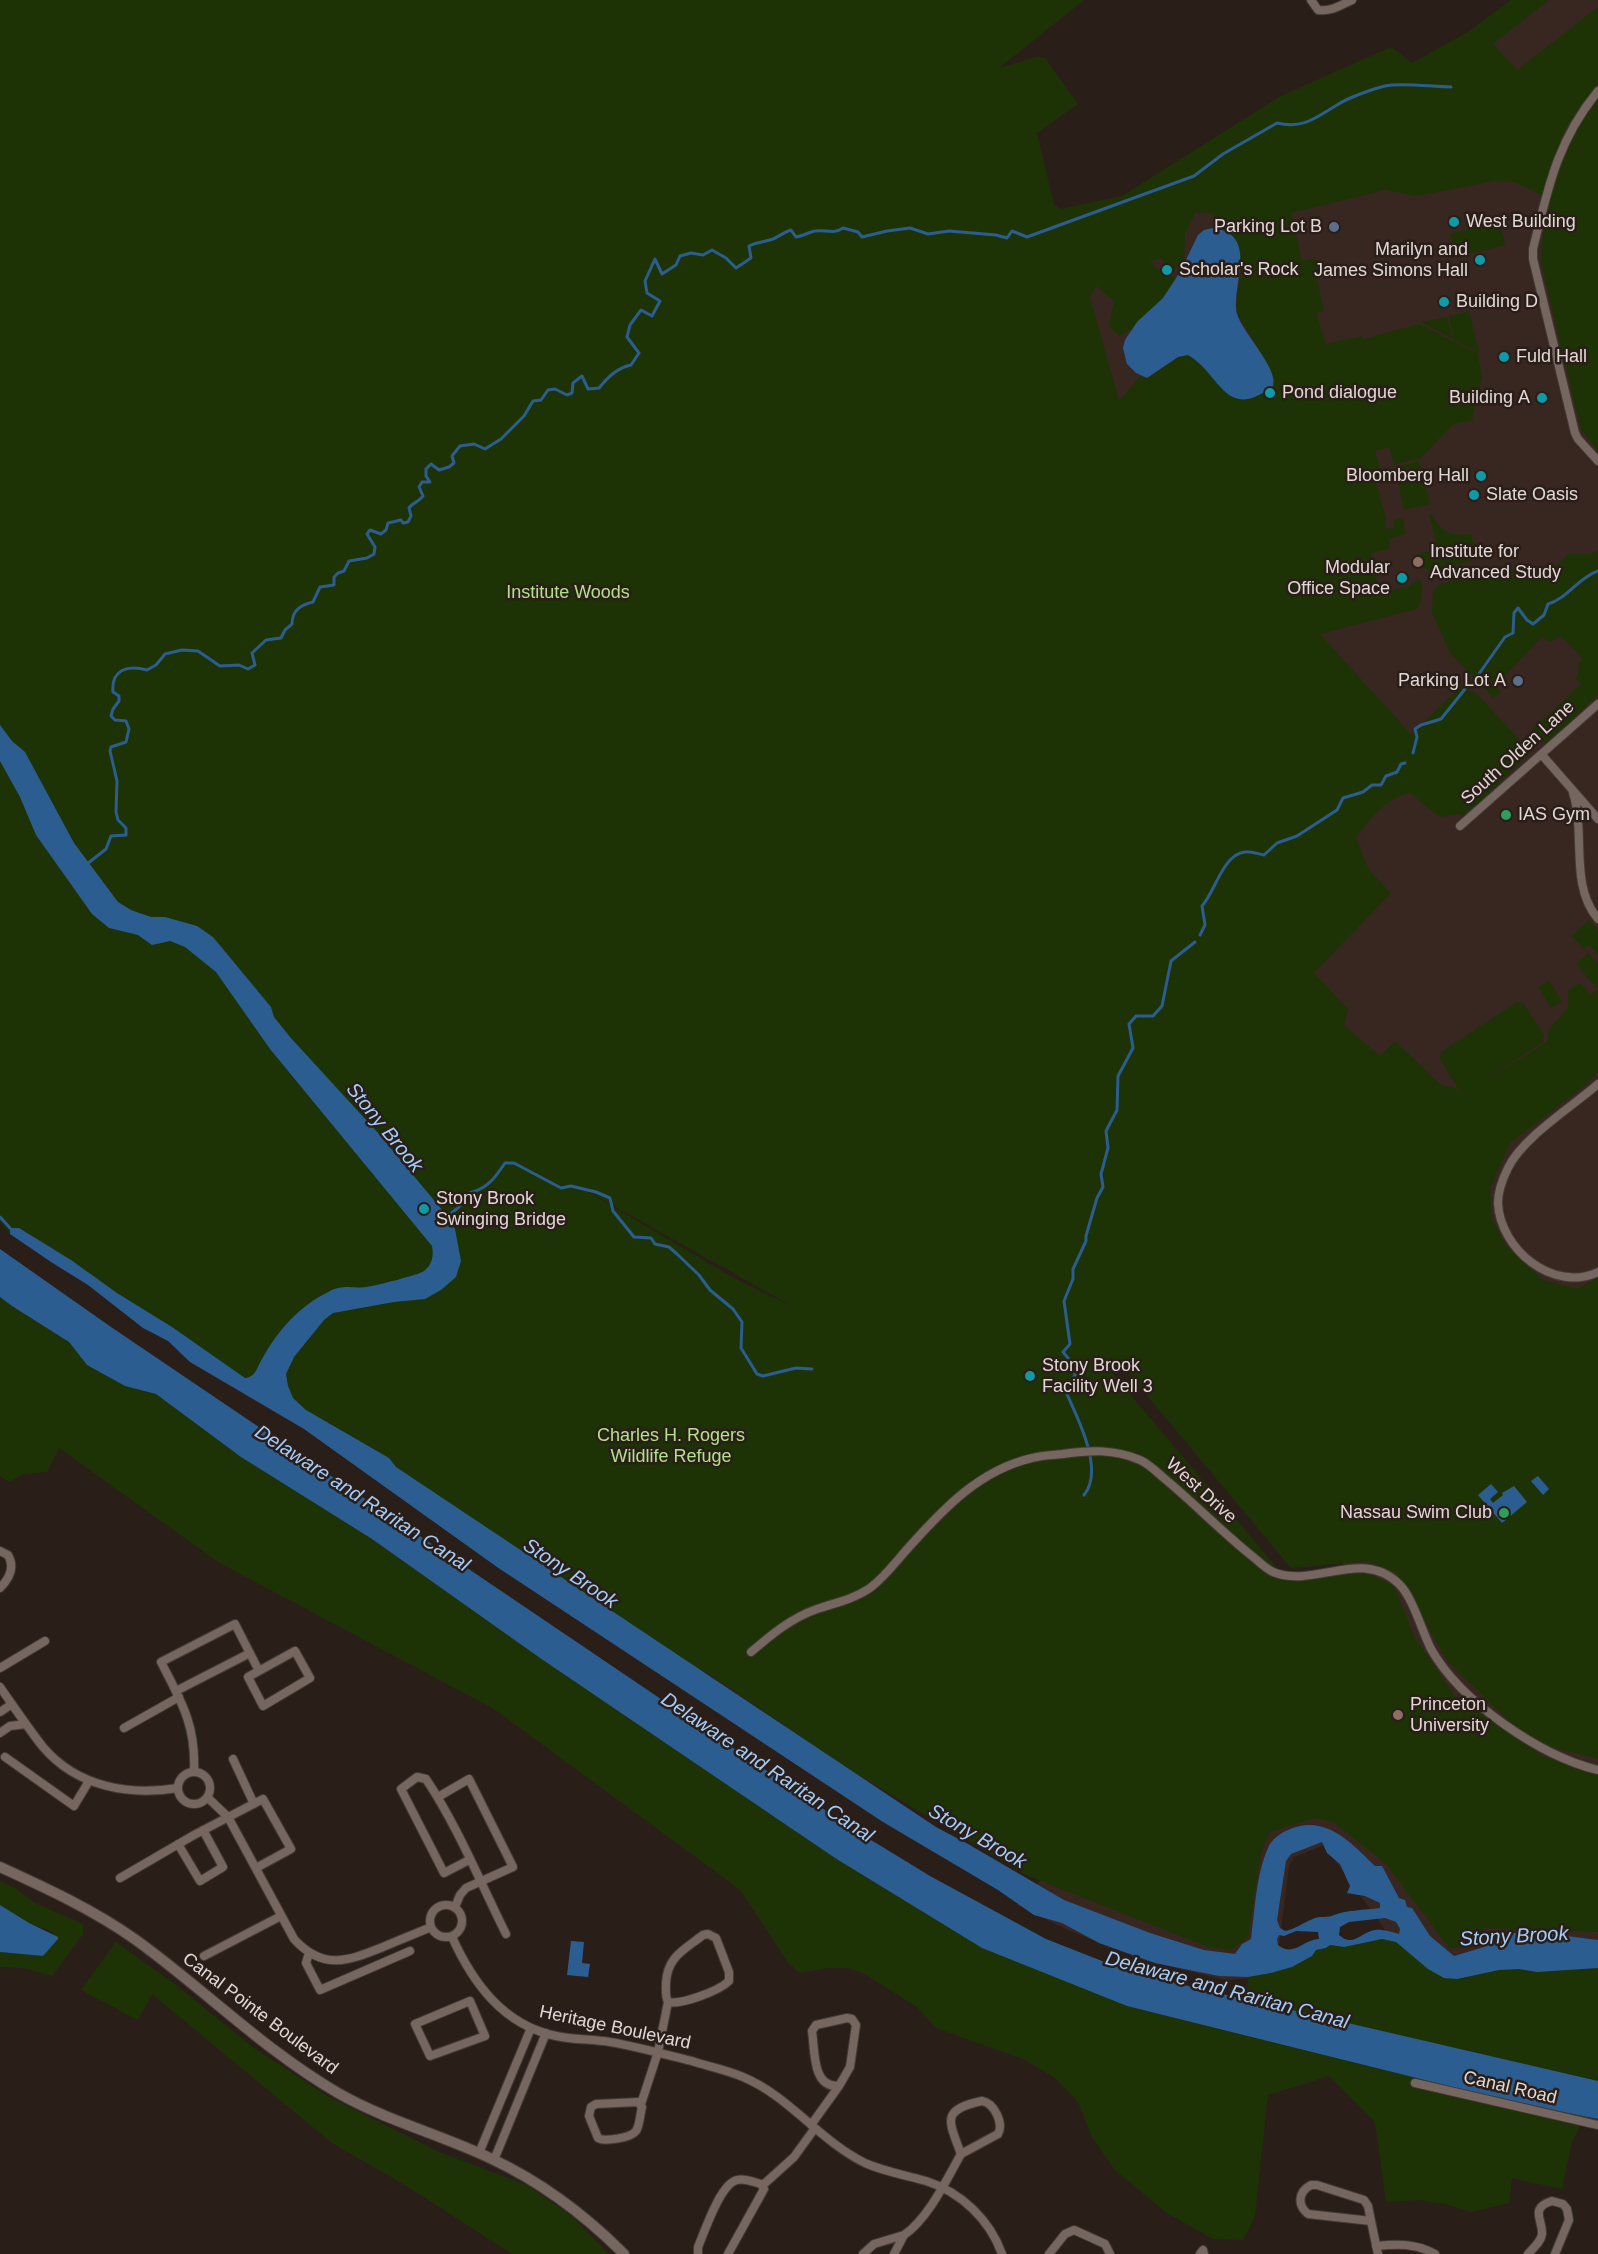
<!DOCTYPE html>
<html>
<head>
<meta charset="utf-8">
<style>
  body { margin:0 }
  canvas { display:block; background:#2a1e19 }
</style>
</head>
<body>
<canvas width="1598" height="2254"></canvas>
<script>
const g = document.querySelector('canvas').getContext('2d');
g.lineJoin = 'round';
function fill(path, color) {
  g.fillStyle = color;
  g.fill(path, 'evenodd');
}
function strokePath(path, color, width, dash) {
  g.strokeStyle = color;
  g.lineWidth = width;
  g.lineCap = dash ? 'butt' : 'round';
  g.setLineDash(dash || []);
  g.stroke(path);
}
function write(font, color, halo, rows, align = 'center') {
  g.font = font + ' Arial,sans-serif';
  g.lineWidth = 5;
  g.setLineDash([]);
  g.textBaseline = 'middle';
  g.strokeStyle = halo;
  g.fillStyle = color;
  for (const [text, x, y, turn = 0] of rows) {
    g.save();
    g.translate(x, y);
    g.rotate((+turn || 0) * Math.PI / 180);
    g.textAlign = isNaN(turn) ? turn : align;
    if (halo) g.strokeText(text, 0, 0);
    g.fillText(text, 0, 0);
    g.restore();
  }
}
fill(new Path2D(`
  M1532 0H1598V1970L1469 1982 1399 1949 1324 1845 1294 1857 1289 1866 1275 1977 1225 1980 1143 1960 1068 1930 1017 1905 1417 1486 1251 941 1401 751 1438 783 1108 419 1054 245 1475 45Z`), '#382720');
fill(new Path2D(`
  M0 0H1084L999 68 1037 57 1045 58 1078 104 1037 133 1054 205 1061 209 1122 196 1281 96 1391 47 1412 63 1468 32 1511 0H1549L1493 44 1517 70 1598 7V83L1565 129 1543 196 1514 182 1495 181 1417 196 1385 190 1291 213 1302 261 1316 258 1320 274 1316 275 1324 311 1316 313 1326 344 1362 336 1364 339 1419 324 1477 353 1482 375 1472 420 1453 424 1421 458 1394 465 1389 447 1375 451 1380 471 1374 474 1386 519 1385 528 1393 529 1394 520 1403 518 1405 534 1389 539 1390 548 1371 553 1378 584 1359 588 1361 597 1409 586 1420 579C1424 587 1422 601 1417 609L1320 634 1411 734 1464 684 1471 692 1473 690 1531 752 1479 803 1465 812 1470 818 1467 821 1460 814 1439 817 1410 793C1387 797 1369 819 1356 838L1369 870 1391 893 1314 973 1348 1009 1344 1025 1380 1056 1395 1041 1440 1084 1459 1090 1440 1059 1441 1052 1517 1002 1523 1003 1544 1035 1543 1042 1473 1088 1547 1042 1549 1029 1568 1008V990L1580 983 1591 994 1598 990V1072L1588 1083 1510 1143 1490 1189 1492 1219 1507 1247 1543 1280 1578 1289 1598 1277V1759L1530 1741 1448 1662 1397 1573 1368 1561 1291 1568 1125 1369 1110 1371 1284 1576 1314 1578 1365 1572 1394 1586 1414 1636 1454 1695 1545 1757 1598 1773V1932L1484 1928C1478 1948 1468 1947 1449 1948L1386 1864 1333 1822 1315 1818 1270 1832 1261 1853 1248 1937 1231 1950 1208 1947 1026 1875 850 1770 704 1671 699 1676 11 1228 10 1234 0 1221ZM1196 212 1213 214 1218 229H1222L1238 246 1241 270 1236 305 1238 316 1260 351 1274 380 1223 390C1213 379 1198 353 1182 355L1147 378 1140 376 1119 401 1090 297 1096 286 1114 301 1109 327 1119 336C1141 326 1164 298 1177 278L1159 271 1150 261 1161 258 1167 267 1174 270 1184 263 1185 234ZM583 1189H584L795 1308 737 1280Z
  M1598 96V452L1582 430 1578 417 1541 262C1541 226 1558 158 1576 126 1582 116 1591 106 1598 96Z
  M1500 221 1505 245 1456 257 1450 234Z
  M1469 311 1479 353 1454 340 1449 316Z
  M1447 317 1453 339 1421 322Z
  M1419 461 1430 504 1404 510 1395 468Z
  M1429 514H1432C1440 532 1452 537 1471 534L1477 559 1432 571 1421 567 1415 555 1438 549Z
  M1598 551V695L1547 744 1531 730 1581 684 1576 679 1579 671 1578 664 1583 659 1561 636 1551 642 1542 637 1495 686 1501 692 1493 698 1450 653 1432 613 1433 592 1440 584 1460 579 1464 582 1481 576 1513 570 1544 578 1569 554H1591Z
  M1589 920 1598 930V955L1589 945 1584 949 1572 936Z
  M1588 953 1598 964 1597 989 1576 964Z
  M1549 980 1562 1001 1551 1008 1538 987Z
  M0 1297 12 1306 69 1342 87 1365 125 1386 156 1394 241 1457 372 1539 540 1658 835 1858 982 1948 1127 2006 1513 2102 1585 2116 1572 2142 1562 2189 1512 2178 1509 2203 1471 2212 1446 2204 1419 2200 1386 2202 1375 2122 1329 2076 1268 2095 1255 2216 1243 2240 1213 2239 1167 2213 1114 2169 1092 2137 1078 2102 1055 2078 1023 2059 936 2028 917 2007 863 1973 848 1968H828L799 1973 787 1961 741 1891 731 1883 494 1709 218 1562 59 1448 47 1472 24 1474 9 1482 0 1476Z
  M0 1881 15 1888 35 1903 83 1924V1934L52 1976 24 1968 0 1967V1952L43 1956 53 1932 29 1923 0 1905Z
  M1382 1939 1397 1942 1411 1954 1457 1979 1499 1970 1519 1969 1537 1972 1598 1968V2081L1246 2000 1248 1977 1292 1967 1316 1950 1326 1948 1330 1945 1344 1947Z
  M116 1942 176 1985 254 2048 329 2097 439 2152 527 2185 574 2218 609 2254H512L405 2185 332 2143 152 1994 138 2020 81 1990Z`), '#1d3305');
fill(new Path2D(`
  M1213 228C1260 234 1231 285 1237 314 1242 332 1279 369 1273 386 1225 423 1221 374 1188 355L1178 357 1147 378 1136 373 1127 364 1123 348 1125 340 1137 322 1163 298 1180 272 1198 235 1204 230Z
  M0 725 12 741 25 752 74 843 118 902 131 910 151 917H165L197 926 213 937 271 1007 274 1017 290 1037 378 1133 443 1211 455 1229 461 1261 456 1277 441 1290 425 1299 394 1302 333 1313 324 1320 294 1357 286 1374 288 1386 293 1398 306 1410 389 1458 396 1467 936 1827 968 1844 1064 1900 1150 1933 1204 1950 1235 1954 1242 1944 1251 1939C1255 1909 1256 1875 1268 1848 1271 1840 1280 1833 1288 1830 1324 1813 1351 1842 1375 1866H1382L1399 1898 1405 1900 1407 1907 1412 1908 1430 1936 1454 1956 1484 1947 1487 1933H1543L1598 1940V1968L1537 1972 1519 1969 1499 1970 1457 1979 1444 1978 1428 1969 1396 1942 1382 1939 1344 1947 1330 1945 1326 1948 1316 1950 1312 1956 1292 1967 1271 1973 1248 1977 1219 1976 1155 1963 1099 1943 1062 1923 1034 1915 998 1890 883 1822 497 1567 304 1429 190 1362 168 1341 143 1328 88 1285 51 1262 10 1234V1228H19L71 1260 117 1293 172 1327 245 1378C256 1377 257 1367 262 1359 279 1329 299 1306 330 1291 345 1284 351 1289 366 1287 374 1286 419 1275 424 1271 432 1265 434 1256 432 1246L270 1049 216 972 185 947 170 941 152 945 138 935 109 928 92 914 36 835 20 797 0 761ZM1322 1842 1327 1853 1340 1864 1350 1886 1347 1893 1365 1896 1380 1903V1908C1364 1910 1348 1910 1334 1915 1328 1918 1321 1916 1315 1918 1304 1922 1296 1929 1285 1931L1280 1928 1277 1920 1286 1861 1291 1854ZM1385 1918 1396 1922 1400 1929 1399 1934C1392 1932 1382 1929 1375 1930 1361 1932 1353 1948 1339 1935L1340 1927 1349 1922ZM1296 1931 1318 1932 1319 1939C1304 1939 1293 1958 1278 1945L1277 1939 1279 1935 1284 1936Z
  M0 1249 111 1327 853 1829 930 1876 1046 1939 1102 1961 1171 1982 1598 2081V2119L1513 2102 1127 2006 982 1948 835 1858 540 1658 372 1539 241 1457 156 1394 125 1386 87 1365 69 1342 12 1306 0 1297Z
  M1538 1476 1549 1489 1543 1495 1531 1481Z
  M1491 1484 1498 1492 1490 1499 1493 1503 1503 1495 1502 1493 1514 1486 1527 1502 1502 1523 1478 1495Z
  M0 1905 29 1923 58 1937V1939L43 1956 0 1952Z
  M571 1941 584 1942 582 1963 590 1964 588 1977 567 1975Z`), '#2b5d90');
strokePath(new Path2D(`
  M1476 678 1505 637 1513 633 1514 613 1518 608 1527 620 1533 624 1544 615 1548 604C1568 598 1578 578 1598 571
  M1413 753 1417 737 1415 729 1421 725 1441 719 1465 689
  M87 864 106 849 111 836 126 835V828L118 820 116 812 117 781 110 751 111 747 126 742 129 729 126 721 115 720 111 716 113 709 119 701V696L113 692C111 669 128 665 147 670L156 665 165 654 182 650 198 651 220 666 239 665 248 669 255 665 252 653 266 640 281 638 285 630 292 624C292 610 301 605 313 602L320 587 334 585V577L338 573 344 571 349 561 367 558 374 554 375 547 367 534 370 530 381 534 386 530 388 523 401 520 403 523 408 522 411 516 409 508C412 503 419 502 423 496L419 487 422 482H430L426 476V469L431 464 439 470 449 467 454 463 452 456 460 446 474 444 485 449 501 439 524 416 533 401 541 400 548 390 555 389 567 395 572 393 573 383 582 376 588 389 599 388C608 377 617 368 631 365L639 353 627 337 630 325 641 310 652 316 660 301 647 293 645 281 655 259 662 274 676 265 680 256 691 253 703 255 712 250 726 258 736 268 751 258 749 246C757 242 765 242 773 239 780 236 784 232 791 230L796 237C803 236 809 232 815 231 825 229 833 235 843 228L858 232 862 237 887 231 910 228 928 234 949 231 996 235 1007 238 1012 231 1027 237 1194 176 1223 154 1277 123C1304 129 1315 118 1337 105 1347 98 1373 89 1385 86 1401 82 1433 87 1451 87
  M1200 935 1205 925 1202 906C1215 892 1223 854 1245 852 1250 851 1258 854 1264 855L1277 843 1297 836 1337 810 1343 798 1363 792 1372 785H1381L1386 776 1397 772 1401 764 1405 763
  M0 1217 10 1228
  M444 1219 459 1207 469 1193C487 1189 495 1178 505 1163H514L561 1188 571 1186 596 1192 610 1198 613 1211 634 1237 651 1238 655 1244 669 1247 677 1254 699 1275 710 1290 733 1309 742 1322 741 1348 757 1374 763 1376 796 1368 812 1369
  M1084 1495C1105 1470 1077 1417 1066 1392L1075 1375 1073 1364 1063 1352 1070 1344 1064 1301 1073 1279V1269L1086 1241V1236L1097 1198 1103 1187 1101 1174 1108 1148 1106 1131 1117 1110 1118 1076 1133 1048 1129 1024 1136 1016H1153L1162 1006 1171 961 1195 942`), '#2b5d90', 3);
const minor = new Path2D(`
  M1311 0 1318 10C1331 12 1341 5 1352 0
  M1598 91C1557 141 1548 188 1533 249V259L1575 433 1578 439 1598 461
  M1542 755 1598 819
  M1573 793C1586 833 1569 885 1598 919
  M1460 826 1598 704
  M1598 1084C1572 1107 1522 1138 1508 1168 1503 1178 1498 1191 1498 1203 1500 1249 1553 1293 1598 1272
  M0 1551 8 1555C15 1567 10 1578 0 1588
  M295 1651 310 1678 263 1706 248 1677Z
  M751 1652C771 1635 791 1618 817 1609 835 1603 854 1599 870 1588 886 1576 897 1560 910 1546 944 1508 980 1470 1032 1458 1042 1455 1053 1455 1063 1454 1090 1450 1114 1449 1140 1460 1149 1464 1158 1473 1165 1479 1195 1504 1222 1532 1252 1556 1258 1561 1266 1569 1273 1572 1315 1589 1362 1547 1399 1584 1412 1596 1422 1631 1431 1649 1461 1702 1540 1756 1598 1770
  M0 1668 45 1641
  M0 1687C14 1707 28 1728 43 1747 77 1787 129 1796 178 1788
  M176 1691 250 1653
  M0 1712 12 1704
  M124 1728 179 1697
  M0 1733 10 1726 26 1724
  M5 1757 74 1806 89 1781
  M233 1759 254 1804
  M194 1771C196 1725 181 1701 161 1662L235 1624 259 1671
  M178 1788a16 16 0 1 1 32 0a16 16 0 1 1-32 0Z
  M207 1797 228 1817 294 1939C323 1971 348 1961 383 1947 399 1940 415 1934 431 1927
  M438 1797 469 1779 513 1867 466 1888 460 1895 455 1907
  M178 1844 200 1881 223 1867 203 1830
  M469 1860 444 1873 401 1789 417 1777 426 1779C458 1827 480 1882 506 1934
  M120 1878 194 1835 263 1799 291 1849 256 1868
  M430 1921a16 16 0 1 1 32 0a16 16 0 1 1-32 0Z
  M708 1934 716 1938 729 1972V1981C719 1991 681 2005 668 2002 665 1996 666 1990 666 1983 667 1957 684 1950 703 1935Z
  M452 1937C473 1983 503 2025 556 2036 574 2040 592 2039 610 2042 639 2047 667 2055 695 2062 711 2067 727 2070 743 2077 789 2096 820 2141 865 2163 885 2172 906 2175 926 2181 961 2192 990 2220 1002 2254
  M309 1953 306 1963 320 1990 410 1951
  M204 1956 281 1916
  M470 2001 485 2036 430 2056 415 2024Z
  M847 2018 852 2019 856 2025 850 2067 839 2086C812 2088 815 2051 812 2031L816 2025Z
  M1415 2083 1598 2125
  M982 2101C994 2103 1004 2123 998 2134L961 2154C949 2121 940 2110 982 2101Z
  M638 2102 642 2107C640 2114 640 2125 636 2131 631 2138 604 2142 598 2138L589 2116 591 2107 596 2104Z
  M641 2104 658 2052 668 2002
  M811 2125 839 2086
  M479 2153 531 2028
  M494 2160 546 2033
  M763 2185 794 2157 815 2128
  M1311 2185H1317L1364 2200 1368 2206 1371 2221 1308 2214C1297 2205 1298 2192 1311 2185Z
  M1371 2221 1378 2254
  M904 2235C928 2219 947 2179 961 2154
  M1376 2246C1397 2244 1416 2243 1435 2254
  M698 2254V2247C705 2231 720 2184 737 2180 745 2178 753 2182 761 2184L764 2189 728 2254
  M863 2254 874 2244 904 2235 894 2254
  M1049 2254 1065 2234 1074 2230 1105 2244 1110 2254
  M1200 2254 1203 2250 1204 2254
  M1528 2254C1533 2248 1541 2242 1542 2234 1543 2220 1529 2208 1552 2201L1563 2204 1567 2209 1569 2220 1555 2254`);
const tertiary = new Path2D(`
  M0 1867C46 1888 94 1910 136 1940 204 1989 265 2051 338 2093 387 2121 442 2135 492 2159 543 2183 585 2215 624 2254`);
strokePath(minor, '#443a37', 10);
strokePath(tertiary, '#443a37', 12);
strokePath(minor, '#756660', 8);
strokePath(tertiary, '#756660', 10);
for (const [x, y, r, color] of [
  [1454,222,6,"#0f9aa8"],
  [1334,227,6,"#5c6f8a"],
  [1480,260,6,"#0f9aa8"],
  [1167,270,6,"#0f9aa8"],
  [1444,302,6,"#0f9aa8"],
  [1504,357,6,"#0f9aa8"],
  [1270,393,6,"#0f9aa8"],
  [1542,398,6,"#0f9aa8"],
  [1481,476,6,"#0f9aa8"],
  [1474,495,6,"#0f9aa8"],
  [1418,562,6,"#8d6e63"],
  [1402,578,6,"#0f9aa8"],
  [1518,681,6,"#5c6f8a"],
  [1506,815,6,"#2e9e5b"],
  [424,1209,6,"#0f9aa8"],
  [1030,1376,6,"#0f9aa8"],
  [1504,1513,6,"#2e9e5b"],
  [1398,1715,6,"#8d6e63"]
]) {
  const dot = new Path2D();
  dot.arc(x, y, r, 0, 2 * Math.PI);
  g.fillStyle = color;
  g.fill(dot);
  strokePath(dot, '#2a1e19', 2);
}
write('18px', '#e1d8d5', '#2a1e19', [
  ["West Building",1466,222],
  ["Parking Lot B",1322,227,"right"],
  ["Marilyn and",1468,250,"right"],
  ["James Simons Hall",1468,271,"right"],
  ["Scholar's Rock",1179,270],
  ["Building D",1456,302],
  ["Fuld Hall",1516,357],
  ["Pond dialogue",1282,393],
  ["Building A",1530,398,"right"],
  ["Bloomberg Hall",1469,476,"right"],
  ["Slate Oasis",1486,495],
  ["Institute for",1430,552],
  ["Advanced Study",1430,573],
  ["Modular",1390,568,"right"],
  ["Office Space",1390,589,"right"],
  ["Parking Lot A",1506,681,"right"],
  ["IAS Gym",1518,815],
  ["Stony Brook",436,1199],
  ["Swinging Bridge",436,1220],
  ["Stony Brook",1042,1366],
  ["Facility Well 3",1042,1387],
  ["Nassau Swim Club",1492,1513,"right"],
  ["Princeton",1410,1705],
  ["University",1410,1726]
], 'left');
write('18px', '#b1e287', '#2a1e19', [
  ["Institute Woods",568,593],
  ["Charles H. Rogers",671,1436],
  ["Wildlife Refuge",671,1457]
]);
write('18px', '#e1d8d5', '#2a1e19', [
  ["South Olden Lane",1518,753,-42],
  ["West Drive",1201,1491,42],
  ["Canal Pointe Boulevard",260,2014,37],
  ["Heritage Boulevard",615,2028,12],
  ["Canal Road",1510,2088,13]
]);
write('italic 20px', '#a3ccfa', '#2a1e19', [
  ["Stony Brook",384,1128,51],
  ["Delaware and Raritan Canal",362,1499,33],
  ["Stony Brook",570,1574,34],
  ["Delaware and Raritan Canal",767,1768,34],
  ["Stony Brook",977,1837,30],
  ["Stony Brook",1514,1937,-3],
  ["Delaware and Raritan Canal",1227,1991,15]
]);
</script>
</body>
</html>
